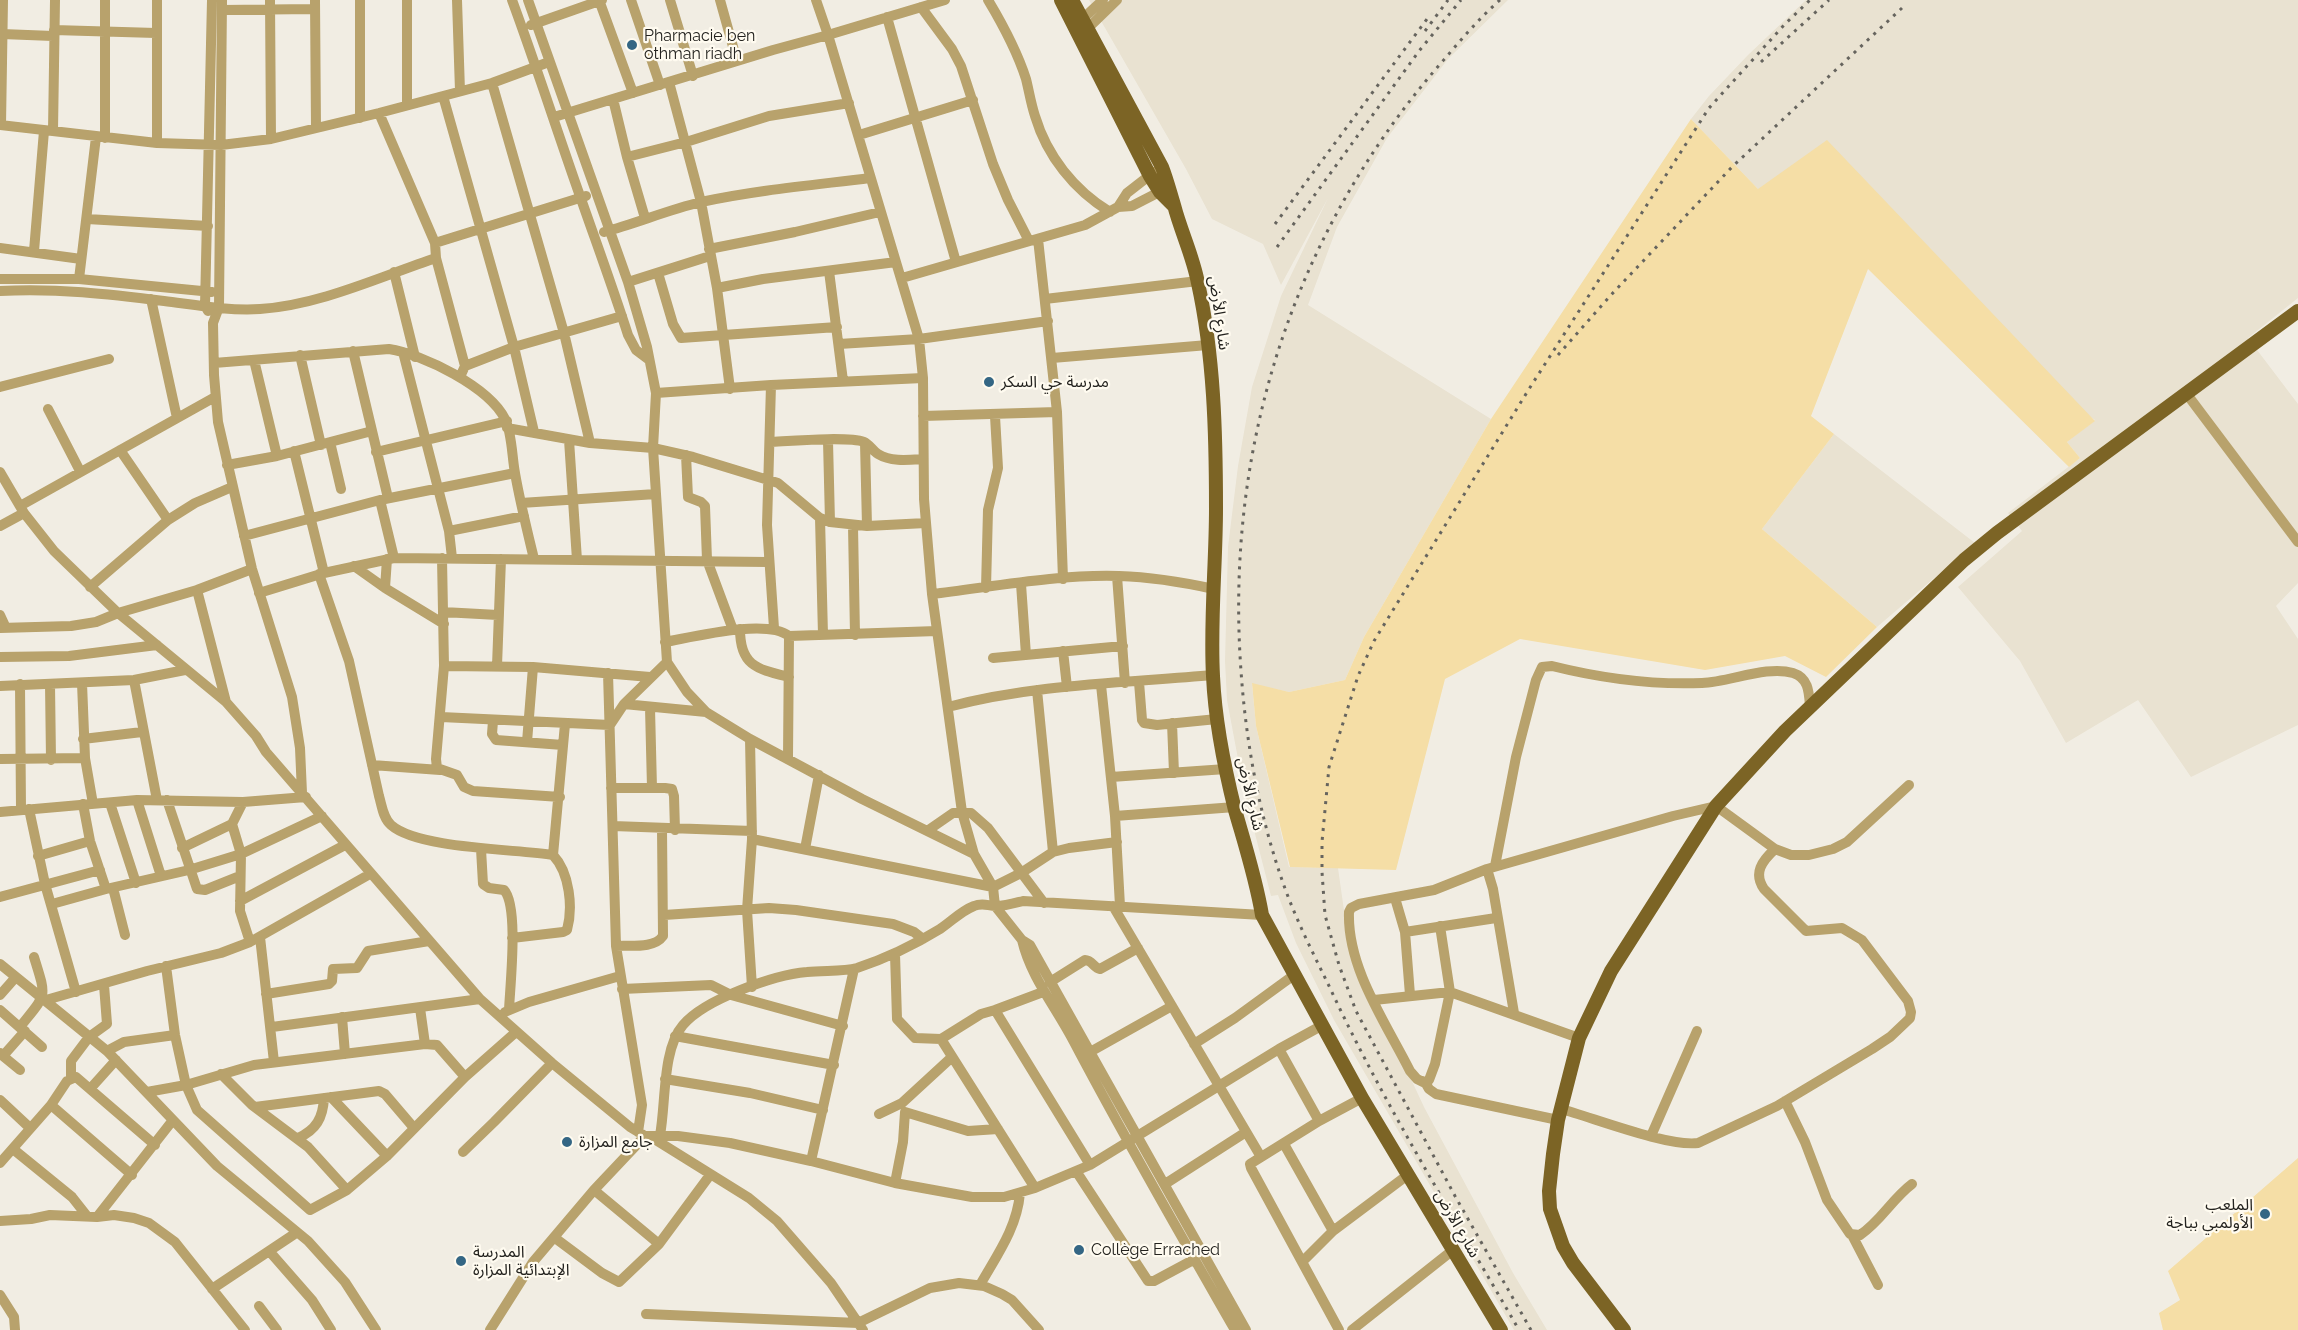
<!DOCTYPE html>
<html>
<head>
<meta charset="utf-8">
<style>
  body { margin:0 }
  canvas { display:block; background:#f1ede3 }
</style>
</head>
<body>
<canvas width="2298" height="1330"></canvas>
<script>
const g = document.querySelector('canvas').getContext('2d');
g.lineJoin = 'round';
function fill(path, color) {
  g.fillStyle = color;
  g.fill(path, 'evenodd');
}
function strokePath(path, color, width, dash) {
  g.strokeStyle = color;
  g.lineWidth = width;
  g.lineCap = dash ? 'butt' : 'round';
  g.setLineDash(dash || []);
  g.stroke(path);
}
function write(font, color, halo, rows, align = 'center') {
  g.font = font + ' Raleway,"Noto Sans Arabic",sans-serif';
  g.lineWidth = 4.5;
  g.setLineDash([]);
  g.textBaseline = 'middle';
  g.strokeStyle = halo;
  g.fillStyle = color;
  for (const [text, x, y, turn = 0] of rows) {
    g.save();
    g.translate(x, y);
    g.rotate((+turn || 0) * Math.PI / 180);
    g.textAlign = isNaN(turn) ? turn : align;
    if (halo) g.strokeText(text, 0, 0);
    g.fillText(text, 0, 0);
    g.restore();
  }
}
fill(new Path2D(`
  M1089 0H1508L1448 59 1387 138 1337 227 1308 305 1491 419 1364 637 1345 680 1289 692 1252 684 1256 726 1289 867 1338 868 1349 946 1424 1107 1513 1273 1547 1330H1514L1334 1020 1296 943 1278 895 1271 896 1244 791 1227 700 1225 661 1228 547 1238 466 1252 387 1281 296 1328 198 1281 285 1263 244 1212 219 1186 169Z
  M1806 0H2298V298L2248 338 2298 404V583L2276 606 2298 639V725L2191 777 2138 700 2066 743 2020 661 1958 587 2022 531 2008 513 2080 458 2067 442 2095 420 1758 189 1691 119 1709 96 1748 55Z
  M1834 434 1975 543 1877 627 1762 529Z`), '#e9e2d1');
fill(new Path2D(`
  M1691 119 1758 189 1827 140 2095 421 2067 442 2080 458 2069 467 1868 269 1811 416 1834 434 1762 529 1877 627 1826 677 1785 656 1705 670 1520 639 1445 679 1396 870 1290 867 1256 726 1252 683 1289 692 1345 680 1364 637 1491 419Z
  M2298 1158V1330H2163L2159 1313 2180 1300 2168 1271Z`), '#f5dea6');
strokePath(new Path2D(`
  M222 0 219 307 213 323 214 375 218 422 252 569 292 697 300 748 302 793
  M270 0 271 139
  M315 0 316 128
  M457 0 460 91
  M512 0C536 65 557 131 580 196 596 242 613 288 628 335L636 350 648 359
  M528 0 628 282 647 347 656 393 653 448 667 662 687 692 706 712 750 739 862 799 974 854
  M599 0 633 93
  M631 0 660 85
  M670 0 693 76
  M720 0 737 61
  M816 0 828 35 945 0
  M988 0C1003 25 1017 51 1026 79 1029 91 1031 104 1035 116 1047 156 1074 190 1110 212
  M921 7 952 49 961 66 993 164 1008 200 1029 241
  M222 10 315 9
  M887 17 956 262
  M1077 24 1103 0
  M531 25 602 0
  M54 30 156 33
  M2 34 53 36
  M1082 34 1117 0
  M669 82 701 202 717 288 730 389
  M492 83 564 333 590 443
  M443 96 514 347 534 432
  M613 99 627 157 645 218
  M407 105V0
  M379 113 435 243 436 258 465 366 460 377
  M554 117 773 50 828 35 919 339 923 378 924 499 932 594 962 812 974 854 993 887 995 906 1022 940 1030 945 1246 1330
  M360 118V0
  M0 125 157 143 221 145 271 139 379 113 492 83 549 62
  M1 125 3 0
  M53 131 55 0
  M859 135 973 100
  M105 138V0
  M157 143V0
  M627 157 686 142 769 116 849 103
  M1118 207 1132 206 1167 188
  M87 219 208 226
  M604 232C637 223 668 210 701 202 757 190 814 185 870 178
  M1038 239 1057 412 1063 579
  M435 243 586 196
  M0 248 81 259
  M709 249 795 232 880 212
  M34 251 44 131
  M829 271 843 381
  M394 272 415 357
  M658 273 673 324 681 338 837 327
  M902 278 1085 225 1118 207 1127 193 1154 172
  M0 279H79L212 292
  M79 279 96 137
  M628 282 710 256
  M717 288 763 279 896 262
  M0 291C56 288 109 294 164 301 196 305 228 311 260 309 320 305 379 277 436 258
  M151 299 177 418
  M1045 299 1198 281
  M208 311 205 306 212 0
  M839 344 919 339 1048 321
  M353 351 388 498
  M403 352 449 531 452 558
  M300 355 321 445
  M1052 358 1208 345
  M254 360 277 456
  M214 363 389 349C423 354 489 387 505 419 512 432 512 458 515 473 520 502 527 530 534 559
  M465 366 514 347 622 316
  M771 385 767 525 774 628
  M0 387 109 359
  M656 393 771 385 923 378
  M2186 393 2298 542
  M48 409 80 471
  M923 416 1057 412
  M507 428 590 443 653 448 693 457 778 483 820 518 830 522 867 526 926 523
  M569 440 577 560
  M828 441 830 522
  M330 442 341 489
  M770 442C790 441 848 436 864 442 869 444 873 451 878 454 891 462 908 460 923 459
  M865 443 867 526
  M120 450 168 520
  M294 451 324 573
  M376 452 507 421
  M686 455 688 497 701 502 705 506 707 560 733 630
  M227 465 277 456 372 431
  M0 472 24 513 54 551 118 613 226 702 256 736 266 752 480 999 552 1063 630 1127 645 1136H678L730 1143 811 1161 895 1183 972 1197H1004L1035 1188 1090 1165 1279 1049 1321 1026
  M380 500 394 558
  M521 503 656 494
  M20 506 215 397
  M820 518 823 635
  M0 526 24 513
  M853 526 855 635
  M449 531 524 516
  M244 536 380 500 515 473
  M442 558 444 666 436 759 437 768 457 775 464 787 473 791 560 797
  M354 566 385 588 444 624
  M319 574 349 661 379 796C382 806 383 818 391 825 418 849 516 849 553 855 570 873 573 908 567 930L563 932 512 938
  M1117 576 1125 683
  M1021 584 1026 655
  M90 587 168 520 195 503 232 487
  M385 588 387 559
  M986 588 988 510 998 468 995 416
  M197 590 226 702
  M259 593 324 573 394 558 768 562
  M932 594C991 587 1059 574 1119 576 1151 577 1182 582 1214 589
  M443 612 498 615
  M0 615 6 628
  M0 628 71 626 96 622 118 613 197 590 252 569
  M740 629C740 666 757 669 789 677
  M665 642C693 637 767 618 789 636L937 631
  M1063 651 1067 687
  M0 657 69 656 157 645
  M993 658 1123 646
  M444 666 533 667 650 677
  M497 666 501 559
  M608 673 616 946 642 1105 638 1132
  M134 680 157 800
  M1139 682 1142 720 1144 723 1157 725 1217 719
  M82 683 85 758 93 804
  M20 684 21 810
  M50 684 51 760
  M1101 685 1115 816 1120 906
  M0 686 134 680 185 670
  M1037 690 1053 852
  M624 704 706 712
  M948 707C1034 684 1124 683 1213 675
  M650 708 652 788
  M441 717 610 725
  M493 721 492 734 496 740 563 745
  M1172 723 1174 773
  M610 725 624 704 667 662
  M83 739 142 732
  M750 739 752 839 747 910 752 987
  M527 742 533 667
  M788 758 789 636
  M0 759 85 758
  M372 765 440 770
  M1111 777 1226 769
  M611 788H665L672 789 674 796 675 830
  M137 800 161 876
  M167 800 197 889 205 890 240 876
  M243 802 232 824 241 854 240 911 250 942
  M110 803 136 883
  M83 804 90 841 106 889
  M29 809 45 884 76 992
  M0 812 137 800 243 802 306 797
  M1115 816 1235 807
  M613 826 752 831
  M927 831 953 813H971L988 828 1044 903
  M752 839 993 887 1021 873 1053 852 1069 848 1117 842
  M182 848 232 824
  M481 849 483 884 489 888 504 890C519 906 510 986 509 1010
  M805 849 819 775
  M553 855 565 724
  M38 856 90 841
  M1495 866 1516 757 1536 680 1542 667 1552 666C1600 678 1652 685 1702 683 1730 682 1767 665 1793 673 1809 678 1809 693 1810 707
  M113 888 125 935
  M0 897 100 870
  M1395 898 1405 932 1410 995
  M240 901 345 845
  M52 904 106 889 189 870 241 854 322 816
  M1113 906 1261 1157
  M664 915 769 908 796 910 893 924 914 932 923 939
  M1440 926 1450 992 1435 1064 1429 1080 1423 1082 1417 1079 1410 1071C1386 1023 1347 968 1349 912L1351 908 1359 904 1434 890 1487 869
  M1405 932 1496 918
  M260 937 274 1062
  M1022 940C1031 978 1056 1007 1074 1042 1125 1139 1180 1234 1235 1330
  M616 946C630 945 654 949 663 936L662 829
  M895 954 897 1019 915 1038 941 1039 981 1014 995 1010 1043 992
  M0 964 107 1051 217 1166 308 1241 345 1282 376 1330
  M166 966 175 1035 186 1085 197 1110 310 1210 347 1190 387 1156 465 1077 516 1032
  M1050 982 1085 960C1092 960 1094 968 1100 969L1138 948
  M622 989 711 985 731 995 843 1026
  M266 994 329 984 332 981 333 969 357 968 368 951 429 941
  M0 995 15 978
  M46 1000 147 971 221 953 250 942 370 874
  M1374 1000 1450 992 1579 1038
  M420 1008 425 1044
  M0 1010 42 1047
  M995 1010 1090 1165
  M505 1012 529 1002 620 976
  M1514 1013 1493 889 1487 869 1673 816 1716 806 1775 849 1791 855H1809L1833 849 1847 842 1909 785
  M342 1017 345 1054
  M20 1027C47 993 47 999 34 957
  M272 1027 480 999
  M675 1036 834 1065
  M941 1039 1035 1188
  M1194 1044 1235 1018 1294 975
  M1279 1049 1319 1121
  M107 1051 124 1042 175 1035
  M1090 1052 1172 1006
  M0 1053 3 1056 25 1031
  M3 1056 20 1070
  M221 1074 252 1105 308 1147 347 1190
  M71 1078V1061L89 1037 107 1024 104 985
  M665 1079 750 1093 823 1110
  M1425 1082 1429 1089 1436 1094 1558 1120
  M90 1089 116 1060
  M147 1092 186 1085 254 1065 425 1044 437 1045 465 1077
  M331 1097 387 1156
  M0 1100 30 1128
  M1785 1101 1805 1142 1827 1200 1850 1234 1860 1235C1881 1221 1892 1199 1912 1184
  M51 1105 132 1175
  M255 1107 379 1091 385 1094 414 1128
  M1561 1109C1594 1118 1668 1147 1698 1143L1777 1106 1872 1049 1890 1037 1910 1018 1911 1012 1908 1001 1862 940 1842 928 1806 931 1764 889C1753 873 1762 861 1775 849
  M879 1114 902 1103 952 1057
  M660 1135C666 1104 662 1049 683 1025 705 999 774 975 807 972 823 970 843 972 857 968 887 958 914 945 940 929 952 921 961 911 974 906 983 902 988 906 996 906 1005 906 1015 903 1023 901L1262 915
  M1651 1136 1697 1031
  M651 1137 749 1198 777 1221 831 1283 863 1330
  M298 1138C316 1130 323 1118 324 1098
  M1284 1144 1333 1231
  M13 1149 72 1197 87 1216
  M463 1152 494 1122 552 1063
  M811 1161 854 969
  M0 1163 51 1105 67 1081 76 1077 155 1145
  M1076 1171 1148 1281H1154L1195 1259
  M895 1183 903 1142 905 1112 968 1131 998 1129
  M1165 1184 1246 1132
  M594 1190 659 1244
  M97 1217 173 1120
  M0 1221 31 1219 50 1215 97 1217 114 1215 134 1218 149 1223 175 1242 245 1330
  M1852 1235 1878 1285
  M555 1238 602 1273 619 1282 659 1244 710 1175
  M270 1252 312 1300 331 1330
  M1302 1262 1333 1231 1409 1174
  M980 1285C997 1255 1017 1228 1020 1193
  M212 1289 296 1233
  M0 1295 14 1317 15 1330
  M259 1306 277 1330
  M646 1314 858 1323 930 1288 959 1283 984 1286 1002 1294 1012 1300 1039 1330
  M490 1330 533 1262 594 1190 645 1136
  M1339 1330 1251 1168 1250 1164 1319 1121 1362 1098
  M1352 1330 1453 1250`), '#b8a26c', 10);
strokePath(new Path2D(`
  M1061 0 1150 176 1160 192 1174 206
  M1072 0 1162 167C1167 180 1170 192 1174 205 1181 232 1193 256 1198 283 1214 356 1216 434 1216 508 1216 564 1210 620 1213 676 1215 721 1224 766 1235 810 1245 845 1256 879 1262 915L1362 1098 1501 1330
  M1624 1330 1573 1263 1563 1246 1550 1209 1549 1191 1553 1154 1558 1120 1579 1038 1611 971 1716 806 1785 731 1964 560 1997 533 2298 311`), '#7c6425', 14);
strokePath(new Path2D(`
  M1500 0C1476 21 1456 46 1435 70 1291 239 1225 451 1241 671 1246 743 1259 813 1282 880 1295 918 1313 953 1330 988 1385 1106 1454 1217 1519 1330
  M1425 31 1448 0
  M1761 62 1829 0
  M1275 224 1427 19
  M1277 247 1419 51 1461 0
  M1558 355 1611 295 1732 167 1902 8
  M1531 1330 1455 1196 1356 1011 1339 965 1325 915 1322 872V842L1329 767 1358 676 1374 641 1529 389 1709 108 1785 24 1810 0`), '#66645e', 3, [3, 6]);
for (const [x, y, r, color] of [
  [632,45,6,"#346684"],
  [989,382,6,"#346684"],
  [567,1142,6,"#346684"],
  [2265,1214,6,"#346684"],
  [1079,1250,6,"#346684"],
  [461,1261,6,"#346684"]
]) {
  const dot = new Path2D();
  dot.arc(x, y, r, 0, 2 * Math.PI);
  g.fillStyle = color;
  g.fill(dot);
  strokePath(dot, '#fffbf0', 2);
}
write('16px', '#24231f', '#fffbf0', [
  ["Pharmacie ben",644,36],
  ["othman riadh",644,54],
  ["مدرسة حي السكر",1001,382],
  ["جامع المزارة",579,1142],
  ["الملعب",2253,1205,"right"],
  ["الأولمبي بباجة",2253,1223,"right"],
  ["Collège Errached",1091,1250],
  ["المدرسة",473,1252],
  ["الإبتدائية المزارة",473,1270]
], 'left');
write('16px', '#24231f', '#fffbf0', [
  ["شارع الأرض",1219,313,82],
  ["شارع الأرض",1250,794,77],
  ["شارع الأرض",1457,1224,60]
]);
</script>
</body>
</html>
